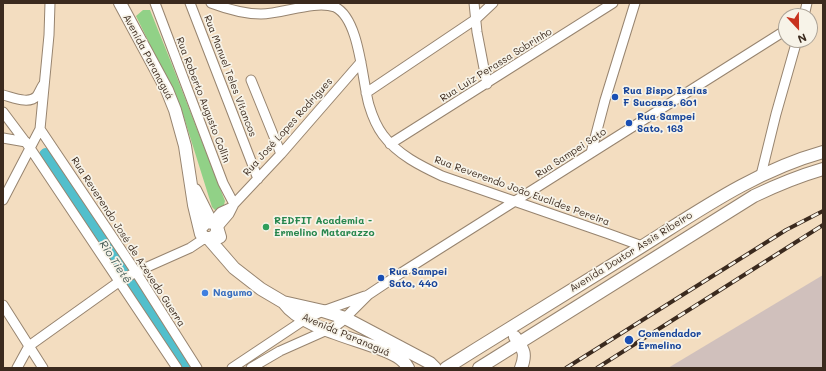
<!DOCTYPE html>
<html>
<head>
<meta charset="utf-8">
<style>
  body { margin:0 }
  #map { position:relative; width:826px; height:371px; overflow:hidden; background:#f3ddc0; font-family:Mali,sans-serif }
  canvas { display:block }
  .frame { position:absolute; inset:0; border:4px solid #3b2a1e; pointer-events:none }
  .north { position:absolute; left:778px; top:8px; width:40px; height:40px; box-sizing:border-box; background:#f7f3e8; border:1px solid #aca397; border-radius:50%; rotate:158deg; font-size:11px; font-weight:700; line-height:16px; text-align:center; color:#3b2a1e }
  .north::after { content:''; display:block; margin:auto; width:14px; height:18px; background:#c8321e; clip-path:polygon(50% 0,100% 100%,50% 72%,0 100%) }
</style>
</head>
<body>
<div id="map">
<canvas width="826" height="371"></canvas>
<div class="frame"></div>
<div class="north">N</div>
</div>
<script>
const g = document.querySelector('canvas').getContext('2d');
g.lineJoin = 'round';
function fill(path, color) {
  g.fillStyle = color;
  g.fill(path, 'evenodd');
}
function strokePath(path, color, width, dash) {
  g.strokeStyle = color;
  g.lineWidth = width;
  g.lineCap = dash ? 'butt' : 'round';
  g.setLineDash(dash || []);
  g.stroke(path);
}
function write(font, color, halo, rows, align = 'center') {
  g.font = font + ' Mali,sans-serif';
  g.lineWidth = 3.5;
  g.setLineDash([]);
  g.textBaseline = 'middle';
  g.strokeStyle = halo;
  g.fillStyle = color;
  for (const [text, x, y, turn = 0] of rows) {
    g.save();
    g.translate(x, y);
    g.rotate((+turn || 0) * Math.PI / 180);
    g.textAlign = isNaN(turn) ? turn : align;
    if (halo) g.strokeText(text, 0, 0);
    g.fillText(text, 0, 0);
    g.restore();
  }
}
fill(new Path2D(`
  M823 275V368H668Z`), '#d0c0bc');
fill(new Path2D(`
  M143 10H150L171 62 225 201 224 205 221 209 215 210 212 207 181 108 136 16Z`), '#91d187');
strokePath(new Path2D(`
  M46 155 185 368`), '#52bfcc', 14);
const minor = new Path2D(`
  M155 3 223 183 234 204
  M190 3 258 179
  M211 3C227 9 244 14 261 14 283 14 314 0 335 7 360 19 362 81 369 105 372 115 377 127 383 135 398 155 421 166 442 176L609 234 642 246
  M474 3 477 32 487 84
  M804 16 807 3
  M251 80 281 154
  M366 93 476 19 493 3
  M3 95C12 97 29 105 37 96 39 93 41 88 43 85
  M3 112 30 148 177 368
  M40 129 136 272 197 368
  M3 138 26 142
  M390 144 613 3
  M591 153 605 100 635 3
  M761 175 776 114 797 40
  M3 200 40 129 49 35 50 3
  M212 222 221 212 232 207
  M217 228 229 214 234 204 281 154 361 62
  M3 305 43 368
  M17 368 29 346 120 281 136 272 190 248 205 238
  M232 368 304 320 323 311 365 296
  M251 368 280 351 334 327 341 322 368 295 401 273 786 30`);
const major = new Path2D(`
  M120 3 167 90 175 110 185 146 194 205 201 234 205 238H211L216 235 217 230
  M195 190 211 222
  M201 228 206 222 214 223 217 227 220 237
  M208 238 234 268 261 289 283 302 323 311 345 318 430 363 435 368
  M284 303C302 328 355 338 383 350 393 354 403 358 408 368
  M515 337C523 349 527 353 521 368
  M446 368C511 327 577 287 641 247 700 210 755 171 823 152
  M479 368 754 196C777 185 799 176 823 169`);
strokePath(minor, '#97846f', 11);
strokePath(major, '#97846f', 14);
strokePath(minor, '#fff', 9);
strokePath(major, '#fff', 12);
const rail = new Path2D(`
  M566 368 786 230 823 211
  M597 368 823 225`);
strokePath(rail, '#3b2a1e', 4);
strokePath(rail, '#f7f3e8', 2.5, [8]);
for (const [x, y, r, color] of [
  [615,97,4,"#1a4fb4"],
  [629,123,4,"#1a4fb4"],
  [266,227,4,"#2e9e5b"],
  [381,278,4,"#1a4fb4"],
  [205,293,4,"#3f7fe0"],
  [629,340,5,"#1a4fb4"]
]) {
  const dot = new Path2D();
  dot.arc(x, y, r, 0, 2 * Math.PI);
  g.fillStyle = color;
  g.fill(dot);
  strokePath(dot, '#f7f3e8', 1.5);
}
write('10px', '#3b2a1e', '#f7f3e8', [
  ["Avenida Paranaguá",148,57,62],
  ["Rua Luiz Perassa Sobrinho",496,65,-32],
  ["Rua Manuel Teles Vitancos",230,76,69],
  ["Rua Roberto Augusto Collin",203,100,69],
  ["Rua José Lopes Rodrigues",288,127,-48],
  ["Rua Sampei Sato",571,153,-33],
  ["Rua Reverendo João Euclides Pereira",522,191,20],
  ["Rua Reverendo José de Azevedo Guerra",128,242,57],
  ["Avenida Doutor Assis Ribeiro",631,252,-32],
  ["Avenida Paranaguá",346,335,23]
]);
write('bold 10px', '#164399', '#f7f3e8', [
  ["Rua Bispo Isaias",623,91],
  ["F Sucasas, 601",623,103],
  ["Rua Sampei",637,117],
  ["Sato, 163",637,129],
  ["Rua Sampei",389,272],
  ["Sato, 440",389,284],
  ["Comendador",638,334],
  ["Ermelino",638,346]
], 'left');
write('bold 10px', '#27864d', '#f7f3e8', [
  ["REDFIT Academia -",274,221],
  ["Ermelino Matarazzo",274,233]
], 'left');
write('bold 10px', '#366cbe', '#f7f3e8', [
  ["Nagumo",213,293]
], 'left');
write('italic 11px', '#425752', '#f7f3e8', [
  ["Rio Tietê",115,262,57]
]);
</script>
</body>
</html>
